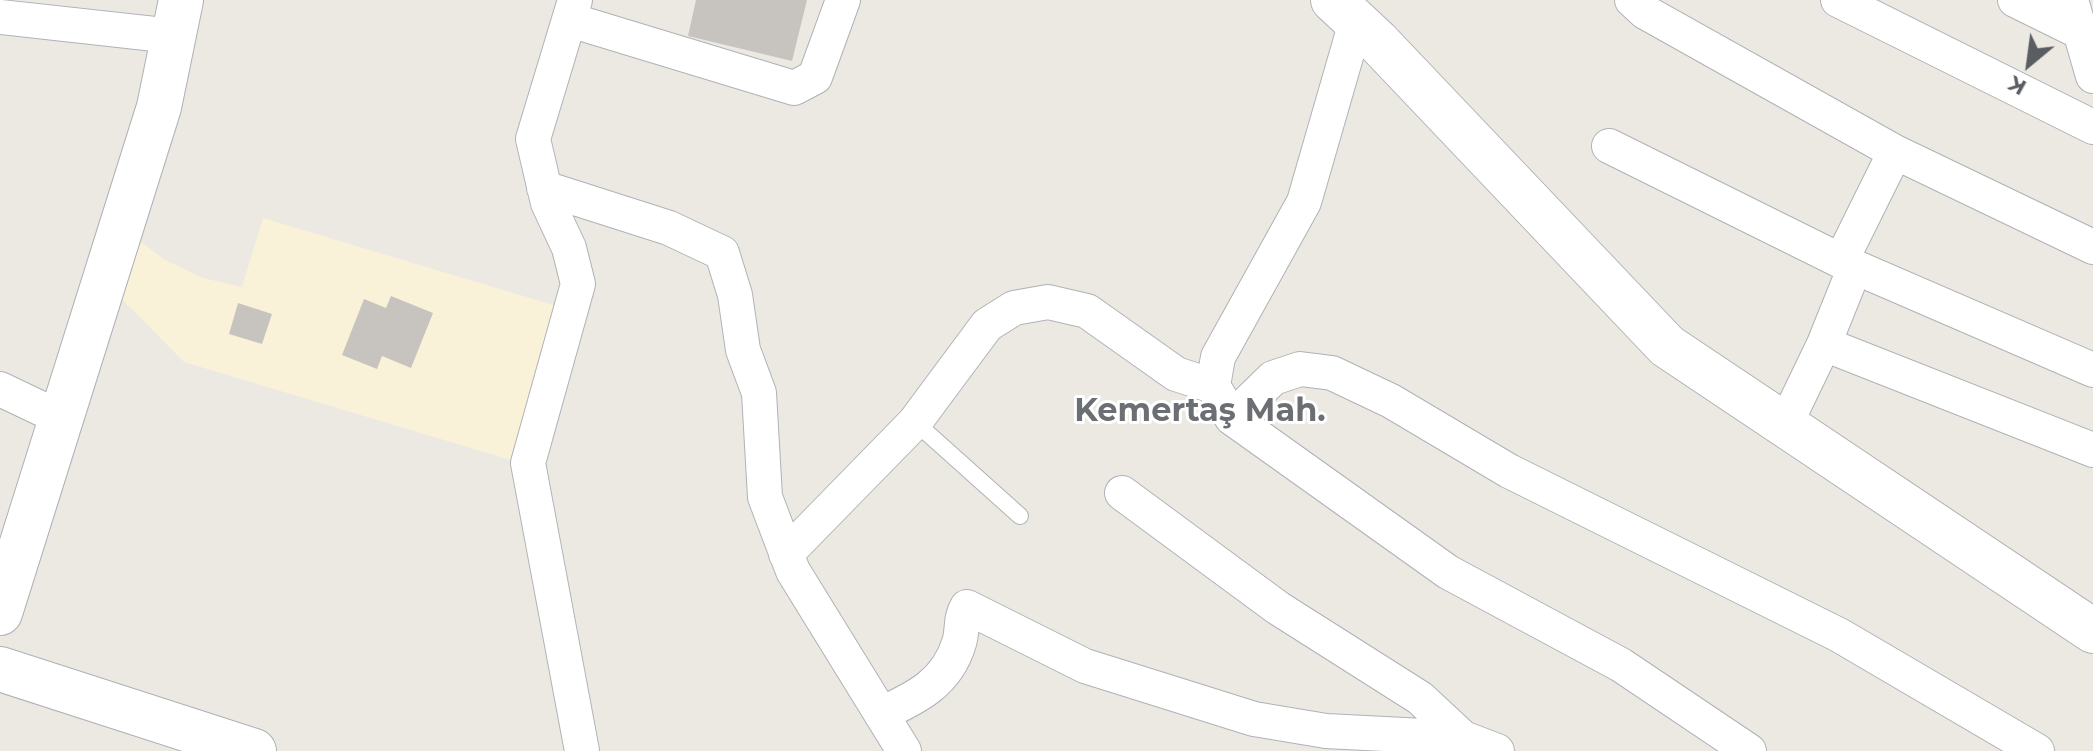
<!DOCTYPE html>
<html>
<head>
<meta charset="utf-8">
<style>
  body { margin:0 }
  #map { position:relative; width:2093px; height:751px; overflow:hidden; background:#ebe9e2; font-family:Montserrat,sans-serif }
  canvas { display:block }
  .north { position:absolute; left:1989px; top:24px; width:80px; height:80px; -webkit-text-stroke:6px #fff; paint-order:stroke; rotate:209deg; font-size:22px; font-weight:700; line-height:32px; text-align:center; color:#5a5d61 }
  .north::after { content:''; display:block; margin:auto; width:28px; height:36px; background:#5a5d61; clip-path:polygon(50% 0,100% 100%,50% 72%,0 100%) }
</style>
</head>
<body>
<div id="map">
<canvas width="2093" height="751"></canvas>
<div class="north">K</div>
</div>
<script>
const g = document.querySelector('canvas').getContext('2d');
g.lineJoin = 'round';
function fill(path, color) {
  g.fillStyle = color;
  g.fill(path, 'evenodd');
}
function strokePath(path, color, width, dash) {
  g.strokeStyle = color;
  g.lineWidth = width;
  g.lineCap = dash ? 'butt' : 'round';
  g.setLineDash(dash || []);
  g.stroke(path);
}
function write(font, color, halo, rows, align = 'center') {
  g.font = font + ' Montserrat,sans-serif';
  g.lineWidth = 6;
  g.setLineDash([]);
  g.textBaseline = 'middle';
  g.strokeStyle = halo;
  g.fillStyle = color;
  for (const [text, x, y, turn = 0] of rows) {
    g.save();
    g.translate(x, y);
    g.rotate((+turn || 0) * Math.PI / 180);
    g.textAlign = isNaN(turn) ? turn : align;
    if (halo) g.strokeText(text, 0, 0);
    g.fillText(text, 0, 0);
    g.restore();
  }
}
fill(new Path2D(`
  M263 218 560 307 514 461 184 362 113 290 131 235 165 260 203 278 242 287Z`), '#f9f2d9');
fill(new Path2D(`
  M696 0H807L792 61 688 36Z
  M391 296 433 313 411 368 382 356 377 369 342 355 364 299 386 308Z
  M238 303 272 314 262 344 229 334Z`), '#c7c4bf');
const lane = new Path2D(`
  M915 422 1020 516`);
const street = new Path2D(`
  M575 0 533 139 548 203 569 248 578 284 528 463 582 751
  M1632 0 1645 12 1895 152 2093 247
  M1838 0 2093 127
  M2015 0 2080 32
  M2071 0 2093 76
  M0 17 173 36
  M570 20 794 88 815 77 843 0
  M1356 22 1304 202 1218 357 1213 386 1232 418 1448 572 1621 665 1749 751
  M1609 146 1841 261 2093 370
  M544 188 669 228 722 253 735 295 743 350 759 393 765 497 793 571 904 751
  M1841 261 1895 152
  M1824 344 1855 267
  M0 389 63 419
  M1232 418 1273 378 1300 369 1332 373 1391 401 1509 471 1839 635 2037 751
  M1785 425 1824 344 2093 450
  M1122 493 1278 608 1420 698 1463 738
  M786 554 915 422 987 325 1014 308 1048 302 1087 311 1176 374 1213 386
  M881 714C916 698 947 683 959 643 963 631 960 618 967 607L1085 666 1254 719 1326 731 1463 738 1497 751`);
const secondary = new Path2D(`
  M1333 0 1377 41 1667 346 2093 631
  M0 613 159 107 181 0
  M0 669 254 751`);
strokePath(lane, '#afb2b6', 18);
strokePath(street, '#afb2b6', 36);
strokePath(secondary, '#afb1b6', 46);
strokePath(lane, '#fff', 16);
strokePath(street, '#fff', 34);
strokePath(secondary, '#fff', 44);
write('bold 32px', '#6b6f73', '#fff', [
  ["Kemertaş Mah.",1200,412]
]);
</script>
</body>
</html>
